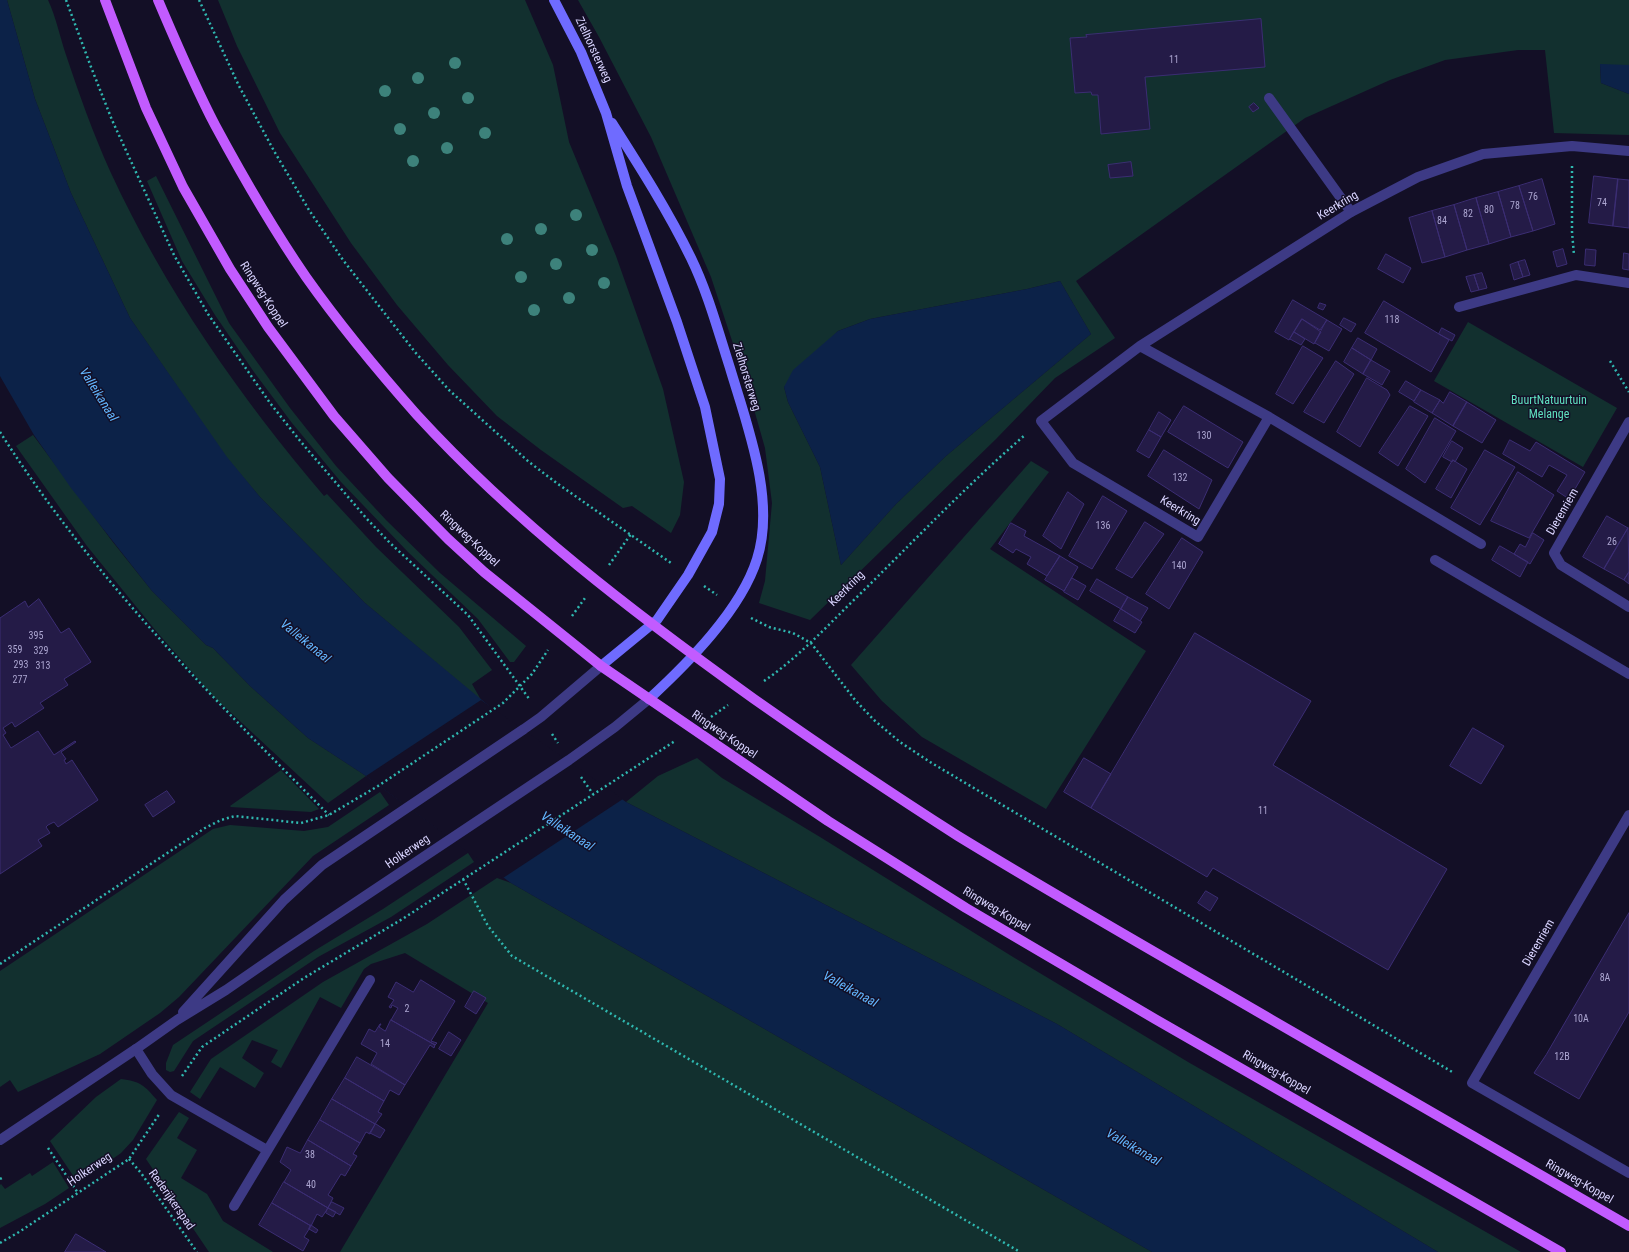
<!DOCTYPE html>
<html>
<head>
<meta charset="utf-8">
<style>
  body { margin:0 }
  canvas { display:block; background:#130f26 }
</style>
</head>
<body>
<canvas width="1629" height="1252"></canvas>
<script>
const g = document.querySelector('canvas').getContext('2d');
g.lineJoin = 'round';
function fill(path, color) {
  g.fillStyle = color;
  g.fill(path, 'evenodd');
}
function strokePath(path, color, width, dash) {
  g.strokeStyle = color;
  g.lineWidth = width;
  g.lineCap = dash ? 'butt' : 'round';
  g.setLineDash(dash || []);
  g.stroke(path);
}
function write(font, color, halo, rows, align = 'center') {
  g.font = font + ' "Roboto Condensed",sans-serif';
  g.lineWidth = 3;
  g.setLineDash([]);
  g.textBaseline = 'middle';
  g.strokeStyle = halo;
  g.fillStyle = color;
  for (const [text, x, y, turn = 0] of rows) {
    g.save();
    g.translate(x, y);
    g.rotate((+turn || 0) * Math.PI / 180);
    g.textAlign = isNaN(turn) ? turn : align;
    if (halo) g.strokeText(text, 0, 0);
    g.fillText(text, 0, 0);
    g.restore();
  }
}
fill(new Path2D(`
  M7 0H48C56 17 60 37 66 55 79 94 93 133 110 171 165 290 240 397 324 496L327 494 376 547 459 627 492 670 472 684 481 700 365 603 260 497 226 457 130 318 71 193 47 130 35 99Z
  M218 0H525L553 65 569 142 616 256 663 389 684 482 680 515 671 533 632 506 623 508 541 450 497 416 448 365 397 305 351 243 280 133 237 46Z
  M578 0H1629V65H1600L1601 83 1629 94V135L1554 133 1545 50H1518L1445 60 1390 80 1305 118 1076 281 1115 338 1055 378 996 439 810 620 759 603 765 581 772 503 765 448 750 395 711 277 651 137 599 37ZM1060 281 1091 334 946 456 896 504 841 565 820 467 788 402 784 387 838 331 870 319 1027 289Z
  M156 176 229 323 290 408 336 466 386 520 440 573 526 646 514 662H510L478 619 408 552 341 482 292 423 254 372 215 315 182 261 147 181Z
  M1468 322 1617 408 1583 467 1434 381Z
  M33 435 112 541 152 591 206 645 213 648 250 686 308 738 366 776 328 803 214 697 156 631 87 546 16 446Z
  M1031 461 1049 472 990 549 1146 651 1046 809 922 737 882 701 851 665Z
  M697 758 722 778 820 837 1013 957 1188 1062 1521 1252H1438L1057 1024 626 802 658 776Z
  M281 770 319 809 311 812 231 807 230 806Z
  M380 792 389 805 313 856 179 997 160 1013 100 1054 18 1092 10 1080 0 1087V971L213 829 230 825 304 831 328 827Z
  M468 853 474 862 391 917 318 957 193 1041 174 1071 170 1072 166 1070V1063L173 1045 314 951 383 909Z
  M497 878 511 883 1152 1252H340L488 1003 405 953 371 964 364 969 341 1008 320 997 281 1068 271 1062 278 1050 252 1040 242 1058 264 1073 255 1088 220 1067 200 1099 190 1092 211 1059 323 982 427 924Z
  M121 1079C140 1081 145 1086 157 1100L133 1140 121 1153 78 1183 50 1141 96 1097Z
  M179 1112 189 1118 177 1138 197 1150 181 1178 207 1194 223 1221 273 1252H209L146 1159Z
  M53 1162 69 1188 45 1204 0 1228V1185L1 1184 5 1189 30 1173 32 1176Z`), '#12302f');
fill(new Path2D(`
  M0 0H7L35 99 47 130 71 193 130 318 227 457 260 497 365 603 494 710 626 802 1057 1024 1438 1252H1152L511 883 366 776 308 738 250 686 213 648 206 645 152 591 71 488 34 435 0 376Z
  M1600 64 1629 65V94L1601 83Z
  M1060 281 1091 334 946 456 896 504 841 565 820 467 788 402 784 387 793 370 838 331 870 319 1027 289Z`), '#0c2248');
fill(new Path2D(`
  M481 700 623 799 503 878 366 776Z`), '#130f26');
const building = new Path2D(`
  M1261 19 1265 67 1145 77 1150 129 1101 134 1098 95H1092L1091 92 1075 93 1070 38 1087 37 1086 35Z
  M1254 103 1259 108 1253 112 1249 107Z
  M1131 162 1133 176 1110 178 1108 165Z
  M1594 176 1618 179 1613 226 1589 223Z
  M1542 179 1555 224 1533 231 1519 186Z
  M1618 179 1629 180V228L1613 226Z
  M1519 186 1533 231 1511 237 1498 192Z
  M1498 192 1511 237 1489 244 1476 198Z
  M1476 198 1489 244 1467 250 1454 205Z
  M1454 205 1467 250 1445 257 1432 211Z
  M1432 211 1445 257 1422 263 1409 218Z
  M1563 249 1567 264 1557 267 1553 252Z
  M1586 249 1596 250 1595 266 1585 265Z
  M1624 253 1629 254V270L1623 269Z
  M1386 254 1411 268 1403 283 1378 269Z
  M1525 260 1530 275 1523 277 1518 262Z
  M1518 262 1523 277 1514 280 1510 265Z
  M1482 273 1487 288 1479 290 1474 275Z
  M1474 275 1479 290 1471 292 1466 277Z
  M1293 300 1327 320 1320 330 1302 319 1289 340 1275 332Z
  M1384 301 1449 340 1431 372 1365 333Z
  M1320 303 1326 305 1323 310 1318 308Z
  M1344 318 1356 324 1351 332 1340 325Z
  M1302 319 1321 332 1314 344 1294 332Z
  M1327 320 1342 329 1329 351 1315 343Z
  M1442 328 1455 335 1452 341 1439 334Z
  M1294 332 1305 339 1301 345 1290 339Z
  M1358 338 1377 349 1371 360 1352 348Z
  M1303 346 1323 358 1293 404 1276 394Z
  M1352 348 1371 360 1363 374 1344 362Z
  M1371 360 1390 371 1382 385 1363 374Z
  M1336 361 1354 374 1324 423 1304 412Z
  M1367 378 1387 390 1390 395 1360 447 1337 432Z
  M1406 381 1421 390 1414 401 1399 392Z
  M1421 390 1440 400 1432 413 1414 402Z
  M1450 392 1467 402 1453 426 1432 413 1440 400 1443 403Z
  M1467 402 1496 420 1482 443 1453 426Z
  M1184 406 1243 442 1228 468 1168 432Z
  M1410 406 1428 416 1398 466 1379 453Z
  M1159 412 1171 420 1161 437 1149 430Z
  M1435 418 1456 431 1425 483 1406 469Z
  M1149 430 1161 437 1149 458 1137 451Z
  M1510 440 1530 451 1536 442 1585 472 1569 499 1557 491 1567 475 1549 465 1542 477 1503 454Z
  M1452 441 1463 448 1455 462 1453 460 1452 462 1443 457Z
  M1164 450 1212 480 1199 509 1148 476Z
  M1485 450 1515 467 1480 525 1451 508Z
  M1453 460 1467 469 1451 498 1436 489Z
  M1518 472 1554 495 1529 538 1491 521Z
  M1068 492 1084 504 1061 549 1043 536Z
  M1103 496 1127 511 1092 569 1069 556Z
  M1607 516 1628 528 1604 569 1583 557Z
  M1145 522 1164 534 1132 578 1116 569Z
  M1011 523 1026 531 1024 536 1060 556 1047 576 1027 564 1031 557 1016 549 1013 553 999 544Z
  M1628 528 1629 572 1624 580 1604 569Z
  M1533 533 1544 540 1530 564 1514 554 1520 544 1525 547Z
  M1182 538 1203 552 1169 609 1146 594Z
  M1500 546 1528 562 1520 577 1492 560Z
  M1060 556 1078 567 1064 591 1045 580Z
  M1629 572V584L1624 580Z
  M1072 578 1086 586 1078 600 1064 592Z
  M1097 579 1128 597 1121 609 1090 591Z
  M1128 597 1148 608 1140 621 1121 609Z
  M39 599 61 633 69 628 91 662 64 679 68 685 40 703 44 708 15 727 12 722 3 728 6 733 3 735 11 748 38 731 54 755 75 741 76 742 61 752 66 759 64 760 66 764 72 760 98 800 58 827 54 822 48 825 46 827 50 833 38 840 42 846 0 874V618L25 601 28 607Z
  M1121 609 1142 622 1135 633 1114 621Z
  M1195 633 1311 701 1273 765 1447 869 1388 970 1213 868 1207 877 1091 808Z
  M1473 728 1504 746 1481 784 1450 766Z
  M1084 758 1111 774 1091 808 1064 792Z
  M167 791 175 802 153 817 145 805Z
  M1206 891 1218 898 1210 911 1198 903Z
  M1629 913V1012L1579 1099 1534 1073 1546 1055Z
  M421 980 455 1001 431 1041 437 1043 435 1045 391 1020 398 1008 392 1005 391 1008 389 1007 394 1000 388 997 396 982 413 992Z
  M474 991 486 998 476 1014 465 1007Z
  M391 1020 435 1045 434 1048 430 1045 405 1085 371 1064 377 1053 361 1044 369 1029 375 1032 380 1024H381L379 1027 385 1031Z
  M449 1032 461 1040 451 1056 439 1049Z
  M357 1057 405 1085 399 1095 390 1090 384 1101 345 1078Z
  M345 1078 384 1101 378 1112 382 1114 375 1124 332 1099Z
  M332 1099 375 1124 370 1134 366 1132 360 1143 320 1120Z
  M320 1120 360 1143 353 1154 357 1156 351 1166 308 1140Z
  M376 1124 385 1130 380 1138 370 1133Z
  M308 1140 351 1166 345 1176 341 1174 328 1195 333 1198 328 1208 284 1182 291 1170 280 1162 287 1147 300 1153Z
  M284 1182 328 1208 322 1217 317 1214 311 1226 272 1203Z
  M332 1202 344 1208 340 1215 328 1208Z
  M272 1203 311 1226 304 1237 309 1240 303 1251 259 1225Z
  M328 1208 336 1212 333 1217 326 1213Z
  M311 1225 318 1230 316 1233 309 1229Z
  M76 1234 106 1252H65Z`);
fill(building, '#241b47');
strokePath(building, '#3b2d73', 1);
strokePath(new Path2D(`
  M66 0 91 67 112 120 174 255 208 314 270 403 301 442 367 519 390 543 468 615 530 700
  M199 0 239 86 274 151 309 210 343 260 415 352 449 390 529 462 558 484 671 563
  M1572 166V232L1574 255
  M1610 361 1629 392
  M0 432C91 575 210 696 329 815
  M609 565 631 534
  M704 586 717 595
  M572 616 585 598
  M751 618 769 627 793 633 811 643 855 700 874 720 900 742 930 762 1454 1073
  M764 681C799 657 828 625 859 595 914 541 967 485 1025 435
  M711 717 728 705
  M552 734 558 743
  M581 777 593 794
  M463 879 488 926 512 956 1020 1252
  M0 964 205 828 221 820 235 816 301 823 329 815 378 786 503 703 532 674 548 650
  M182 1076 202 1047 304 978 404 918 675 741
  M48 1148 78 1193
  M129 1159 141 1173 197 1252
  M0 1179 4 1177
  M0 1243 19 1232 129 1159 160 1113`), '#2fb8b0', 2.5, [2, 3]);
strokePath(new Path2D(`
  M1269 98 1351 212
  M1435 560 1629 674
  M136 1049 152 1074 171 1095 267 1150
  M234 1206 370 980`), '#3d3a85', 10);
strokePath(new Path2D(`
  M1459 307 1576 275 1629 283
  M1140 346 1269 417
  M1629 422 1554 553 1561 565 1629 607
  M1481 544 1269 417 1198 537 1073 463 1041 421 1140 346 1351 212 1418 177 1483 154 1572 146 1629 151
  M1629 815 1472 1083 1629 1173`), '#3d3a85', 10);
strokePath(new Path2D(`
  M183 1012 284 900 322 865 524 729 541 717 601 666
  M0 1140 136 1049 177 1020 226 990 281 952 569 760 615 727 649 699`), '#3d3a85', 10);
strokePath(new Path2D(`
  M554 0 581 52 606 113 627 186 677 322 705 407 720 479 719 504 712 532 688 575 657 620 601 666
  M612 123C640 167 668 211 691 258 708 293 718 331 730 368 747 425 776 500 757 559 741 610 688 663 649 699`), '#6f6bff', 10);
strokePath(new Path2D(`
  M105 0 146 108 183 187 230 269 268 327 334 416 388 478 448 539 484 572 601 666 828 821 966 908 1155 1019 1561 1252
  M158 0C176 42 194 85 215 125 243 177 273 229 306 277 340 325 378 371 417 415 517 524 634 613 754 699 821 746 889 792 958 836 1061 899 1167 959 1272 1020 1391 1088 1510 1157 1629 1226`), '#c25bff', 10);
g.fillStyle = '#3d827b';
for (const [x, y] of [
  [455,63],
  [418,78],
  [385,91],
  [468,98],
  [434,113],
  [400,129],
  [485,133],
  [447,148],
  [413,161],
  [576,215],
  [541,229],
  [507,239],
  [592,250],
  [556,264],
  [521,277],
  [604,283],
  [569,298],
  [534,310]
]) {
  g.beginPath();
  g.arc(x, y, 6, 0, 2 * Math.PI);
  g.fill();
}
write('10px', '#aca6d1', null, [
  ["11",1174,60],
  ["76",1533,197],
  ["74",1602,203],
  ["78",1515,206],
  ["80",1489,210],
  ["82",1468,214],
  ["84",1442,221],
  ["118",1392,320],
  ["130",1204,436],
  ["132",1180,478],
  ["136",1103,526],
  ["26",1612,542],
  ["140",1179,566],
  ["395",36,636],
  ["359",15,650],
  ["329",41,651],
  ["293",21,665],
  ["313",43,666],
  ["277",20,680],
  ["11",1263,811],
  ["8A",1605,978],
  ["2",407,1009],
  ["10A",1581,1019],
  ["14",385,1044],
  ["12B",1562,1057],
  ["38",310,1155],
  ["40",311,1185]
]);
write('12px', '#d9d4ff', '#130f26', [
  ["Zielhorsterweg",593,50,65],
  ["Keerkring",1338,206,-31],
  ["Ringweg-Koppel",263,295,57],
  ["Zielhorsterweg",746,377,73],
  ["Keerkring",1180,511,31],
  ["Dierenriem",1563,512,-60],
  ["Ringweg-Koppel",469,539,43],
  ["Keerkring",847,589,-45],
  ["Ringweg-Koppel",724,735,34],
  ["Holkerweg",408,852,-34],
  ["Ringweg-Koppel",996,910,31],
  ["Dierenriem",1539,943,-60],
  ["Ringweg-Koppel",1276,1073,30],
  ["Holkerweg",90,1170,-34],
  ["Ringweg-Koppel",1579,1182,30],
  ["Rederijkerspad",171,1200,55]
]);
write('12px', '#5fe0c0', '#130f26', [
  ["BuurtNatuurtuin",1549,401],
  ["Melange",1549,415]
]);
write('italic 13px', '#62b6ff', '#130f26', [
  ["Valleikanaal",98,395,58],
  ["Valleikanaal",305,642,39],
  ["Valleikanaal",567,832,33],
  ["Valleikanaal",850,990,29],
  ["Valleikanaal",1133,1148,30]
]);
</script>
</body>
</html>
